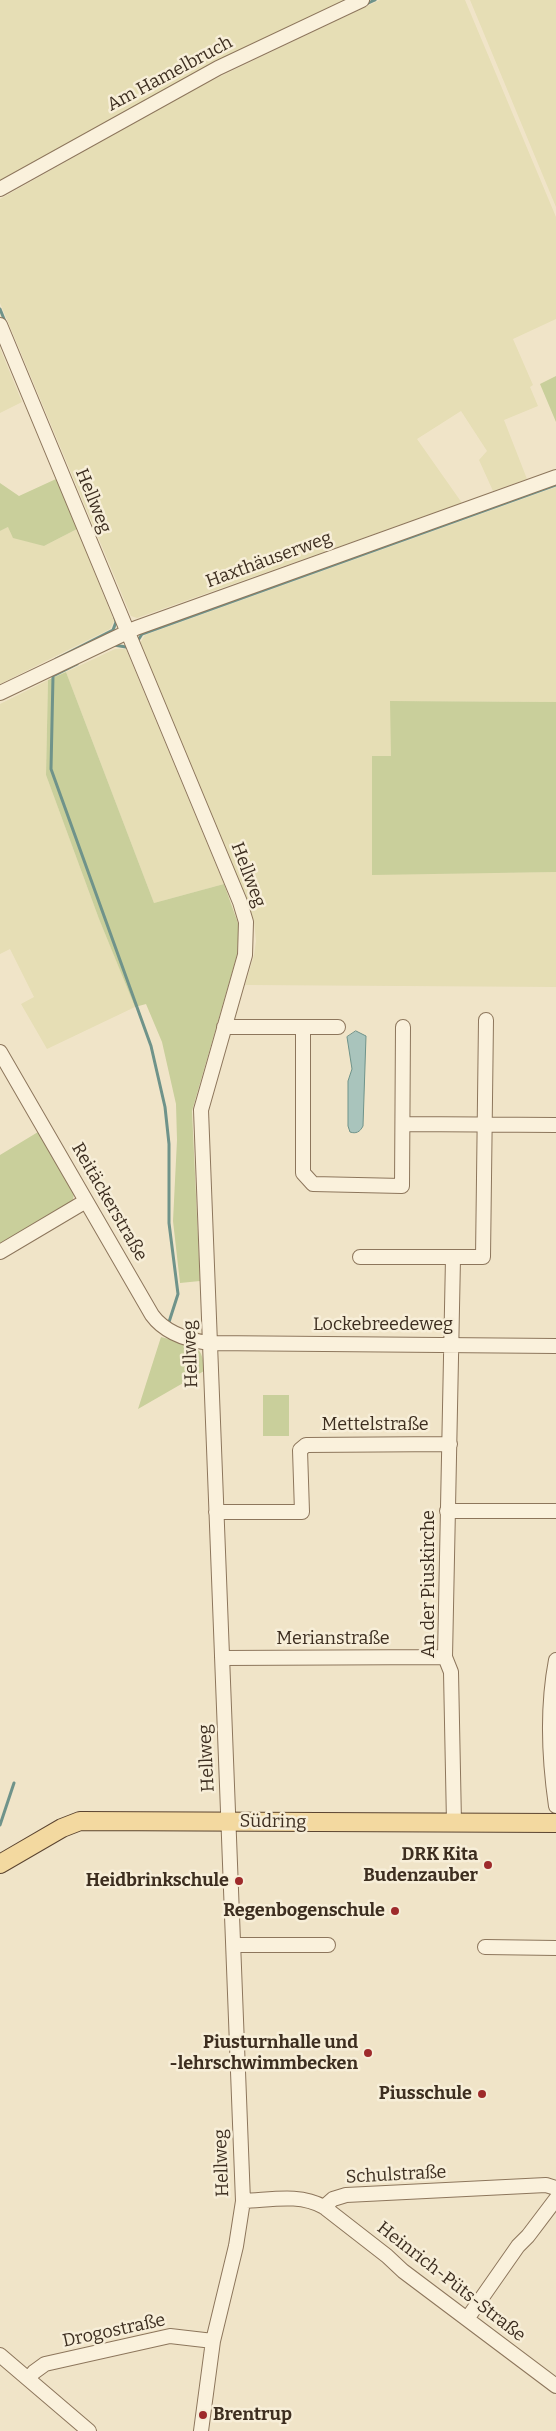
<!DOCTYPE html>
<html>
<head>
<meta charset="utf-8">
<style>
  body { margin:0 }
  canvas { display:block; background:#f0e4c8 }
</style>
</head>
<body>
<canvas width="556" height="2431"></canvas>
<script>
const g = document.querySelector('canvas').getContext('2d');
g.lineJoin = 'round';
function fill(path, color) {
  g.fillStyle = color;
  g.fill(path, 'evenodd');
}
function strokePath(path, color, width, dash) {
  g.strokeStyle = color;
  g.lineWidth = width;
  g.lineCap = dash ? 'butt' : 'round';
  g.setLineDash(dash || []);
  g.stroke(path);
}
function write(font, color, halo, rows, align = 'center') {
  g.font = font + ' Bitter,serif';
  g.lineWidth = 5;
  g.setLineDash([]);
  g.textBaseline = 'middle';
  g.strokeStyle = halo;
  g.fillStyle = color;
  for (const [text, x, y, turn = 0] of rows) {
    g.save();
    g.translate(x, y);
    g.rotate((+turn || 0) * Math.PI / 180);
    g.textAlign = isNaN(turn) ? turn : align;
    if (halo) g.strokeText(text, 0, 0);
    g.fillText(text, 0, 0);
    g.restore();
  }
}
fill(new Path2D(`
  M0 0H347L216 62 0 182Z
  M380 0H465L556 217V319L513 339 533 385 530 387 538 406 504 420 527 479 493 491 479 460 487 451 461 411 417 439 462 503 137 618 131 616 0 303V199L198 87Z
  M470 0H556V207Z
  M0 348 22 402 0 413Z
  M556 487V702L391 701V756L372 757V874L556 872V987L245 985 254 955 256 941 254 921 140 643 145 635Z
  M8 527 44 546 77 529 114 621 110 629 0 684V531Z
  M115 649H126L224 884 154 903 66 672Z
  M48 680 46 775 99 919 135 1007 47 1049 21 1004 34 997 10 949 0 954V704Z`), '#e6deb5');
fill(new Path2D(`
  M556 376V422L540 384Z
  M56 479 77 529 44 546 13 538 8 527 0 531V483L19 496Z
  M66 672 154 903 224 884 239 926 237 955 192 1111 200 1281 180 1283 173 1221 177 1140 176 1104 162 1042 146 1004 135 1007 99 919 46 775 48 680Z
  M390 701 556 702V872L372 875V756H391Z
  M38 1132 74 1194 72 1205 0 1247V1155Z
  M161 1337C187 1344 204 1340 204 1371L138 1409Z
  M263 1395H289V1436H263Z`), '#c9cf9b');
const water = new Path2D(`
  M356 1031 366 1036 363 1126C360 1132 356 1134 350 1132L348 1126V1081L352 1069 347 1037Z`);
fill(water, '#a9c4bc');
strokePath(water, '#6f938a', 1);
strokePath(new Path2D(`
  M364 5 375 0
  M0 309 6 324
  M137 642 142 634 556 485
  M114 645 126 647
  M56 659 113 630 116 622 115 618
  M77 664 53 676 51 769 151 1046 165 1107 169 1144V1223L178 1294 169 1322
  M0 1825 14 1783`), '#6f938a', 3);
const minor = new Path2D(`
  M0 189 218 68 362 0
  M0 325 240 902 246 922 245 955 201 1110 243 2201 236 2246 213 2341 201 2431
  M0 693 136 628 556 477
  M224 1027H338
  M303 1027V1173L313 1184 402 1186 403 1027
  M0 1052 152 1315C165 1333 187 1340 209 1343L556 1346
  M403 1124 556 1125
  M0 1252 86 1201
  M360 1257H483L486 1020
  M453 1258 445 1657 451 1672 454 1823
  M447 1511H556
  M216 1512H302L300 1450 306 1445 450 1444
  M222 1658 445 1657
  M556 1660C547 1707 549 1758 556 1806
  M235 1945H328
  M485 1947 556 1948
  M243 2201C271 2200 299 2193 324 2207L387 2256 403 2271 556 2386
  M324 2207 333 2199 346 2195 546 2185 556 2188
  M467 2319 518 2246 528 2236 556 2199
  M0 2355 89 2431
  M28 2379 34 2372 45 2364 170 2336 213 2341`);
const major = new Path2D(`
  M0 1864 62 1828 80 1821 556 1823`);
strokePath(minor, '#8d765c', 16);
strokePath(major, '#5b4430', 20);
strokePath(minor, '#faf1dc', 14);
strokePath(major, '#f3d9a0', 18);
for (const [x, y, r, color] of [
  [488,1865,5,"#9e2a2b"],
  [239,1881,5,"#9e2a2b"],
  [395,1911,5,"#9e2a2b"],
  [368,2053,5,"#9e2a2b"],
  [482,2094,5,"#9e2a2b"],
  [203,2415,5,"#9e2a2b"]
]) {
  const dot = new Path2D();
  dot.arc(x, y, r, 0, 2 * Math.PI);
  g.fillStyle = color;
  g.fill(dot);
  strokePath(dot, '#f7eed8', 2);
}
write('18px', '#3d2e20', '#f7eed8', [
  ["Am Hamelbruch",170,74,-28],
  ["Hellweg",93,501,68],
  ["Haxthäuserweg",269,560,-20],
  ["Hellweg",248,875,69],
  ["Reitäckerstraße",109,1202,60],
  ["Lockebreedeweg",383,1325],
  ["Hellweg",191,1354,-92],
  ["Mettelstraße",375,1425],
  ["An der Piuskirche",429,1584,-90],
  ["Merianstraße",333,1639],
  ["Hellweg",207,1758,-93],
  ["Südring",273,1822,1],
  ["Hellweg",222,2163,-92],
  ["Schulstraße",396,2175,-3],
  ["Heinrich-Püts-Straße",451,2282,38],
  ["Drogostraße",114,2331,-12]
]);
write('bold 18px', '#3d2e20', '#f7eed8', [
  ["DRK Kita",478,1855],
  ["Budenzauber",478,1876],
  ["Heidbrinkschule",229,1881],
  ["Regenbogenschule",385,1911],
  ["Piusturnhalle und",358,2043],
  ["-lehrschwimmbecken",358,2064],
  ["Piusschule",472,2094],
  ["Brentrup",213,2415,"left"]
], 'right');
</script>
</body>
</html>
